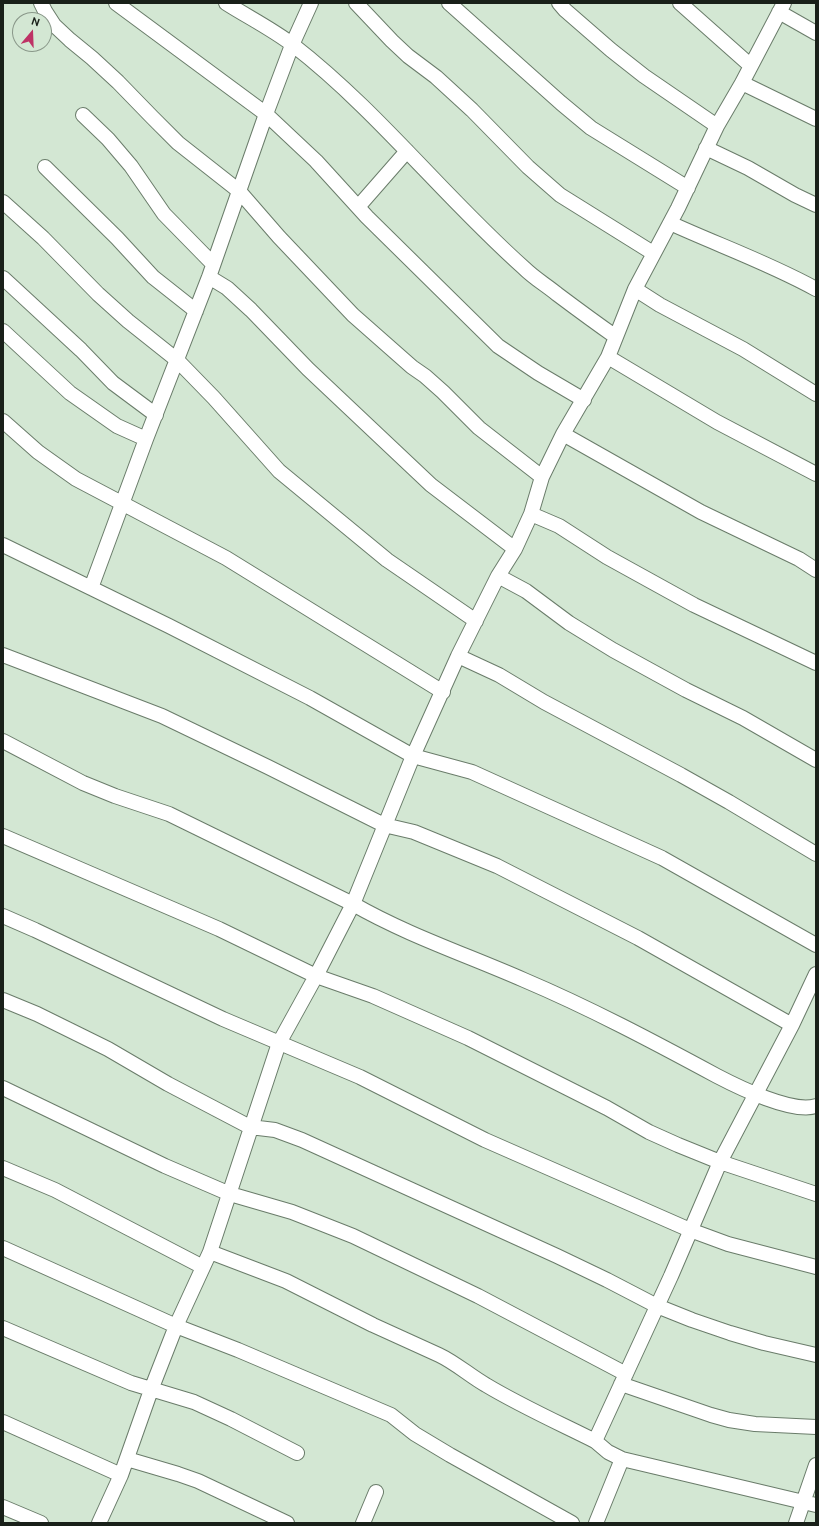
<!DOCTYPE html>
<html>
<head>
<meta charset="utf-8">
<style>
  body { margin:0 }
  #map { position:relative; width:819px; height:1526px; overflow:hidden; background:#d3e7d3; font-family:Ubuntu,sans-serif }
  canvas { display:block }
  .frame { position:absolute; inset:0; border:4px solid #192019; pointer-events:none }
  .north { position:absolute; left:12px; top:12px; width:40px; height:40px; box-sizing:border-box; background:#d3e7d3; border:1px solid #899789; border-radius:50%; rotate:19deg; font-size:11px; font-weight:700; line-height:16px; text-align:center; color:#192019 }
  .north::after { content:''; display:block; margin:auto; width:14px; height:18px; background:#be3265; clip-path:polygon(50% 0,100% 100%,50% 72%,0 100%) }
</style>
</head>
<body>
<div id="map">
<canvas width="819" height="1526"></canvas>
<div class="frame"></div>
<div class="north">N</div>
</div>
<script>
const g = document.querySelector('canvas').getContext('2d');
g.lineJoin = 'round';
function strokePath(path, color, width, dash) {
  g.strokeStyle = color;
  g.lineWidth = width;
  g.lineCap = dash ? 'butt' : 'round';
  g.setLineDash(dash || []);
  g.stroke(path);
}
const street = new Path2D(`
  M41 3 45 11 54 25 70 40 92 58 118 82 152 117 178 143 239 191 279 237 353 315 412 367 425 376 443 392 479 428 542 477
  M116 3 266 114 316 161 367 217 498 346 538 373 584 400
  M226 3C248 17 272 29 293 45 378 111 444 197 524 268 534 278 546 285 557 294 577 309 596 323 616 337
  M356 3 392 41 408 56 436 77 472 110 528 167 560 195 653 253
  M449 3 561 103 591 128 688 188
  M559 3 565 10 611 50 644 76 717 126
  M680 3 751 66
  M779 12 816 33
  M742 83 816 119
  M83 115 108 139 131 166 164 214 213 264
  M706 148 748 168 795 195 816 205
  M45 167 117 238 153 277 196 311
  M3 202 43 238 98 294 128 321 177 360 214 398 279 471 387 560 476 621
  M358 207 407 151
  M670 223C718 245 769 263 816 289
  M209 277 227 288 251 310 308 369 431 485 515 549
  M3 278 81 350 113 383 156 415
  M635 289 660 305 743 349 816 394
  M3 331 70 393 117 426 146 439
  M608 357 717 422 816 474
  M3 421 38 452 76 479 226 558 443 692
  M563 434 701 512 799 559 816 570
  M531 514 559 526 607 557 694 605 816 663
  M3 545 169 626 310 698 413 756 472 772 662 858 816 945
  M498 576 526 591 569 623 613 650 686 690 743 718 816 760
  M91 588 146 439 209 277 266 114 292 45 311 3
  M3 655 162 716 268 767 384 825 414 832 497 866 638 938 792 1025
  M458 656 499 675 544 702 681 775 729 802 816 854
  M3 741 83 783 115 796 169 814 353 904C407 935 467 955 524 980 590 1008 654 1042 717 1076 738 1087 793 1114 816 1106
  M3 836 219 929 316 976 373 996 468 1038 607 1108 649 1132 678 1145 720 1162 816 1194
  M3 916 35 930 223 1019 360 1077 485 1140 690 1230 728 1244 816 1267
  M3 1000 37 1014 108 1049 168 1084 250 1127 275 1130 302 1140 557 1256 607 1280 657 1306 692 1320 730 1333 764 1343 816 1355
  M3 1088 165 1166 230 1194 292 1212 353 1236 478 1296 626 1374
  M3 1168 55 1190 203 1267
  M3 1248 176 1326 238 1350 391 1415 415 1434 450 1455 572 1523
  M210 1252 286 1281 373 1325 439 1355C456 1363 470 1376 486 1385 521 1406 559 1423 595 1441
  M3 1328 131 1383 194 1402 231 1419 297 1453
  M621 1384 711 1415 729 1420 755 1424 816 1427
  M3 1422 121 1475
  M127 1459 178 1474 198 1481 287 1523
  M622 1459 816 1505
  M3 1507 41 1523
  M99 1523 121 1475 151 1390 176 1326 210 1252 279 1043 316 976 353 904 413 756 458 656 498 576 515 549 531 514 542 477 563 434 608 357 635 289 678 208 717 126 742 83 784 3
  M363 1523 376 1492
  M596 1523 622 1459 608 1452 595 1441 671 1276 720 1162 792 1025 816 974
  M796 1523 816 1465`);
strokePath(street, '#6a7c6a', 16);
strokePath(street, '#fff', 14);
</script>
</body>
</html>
